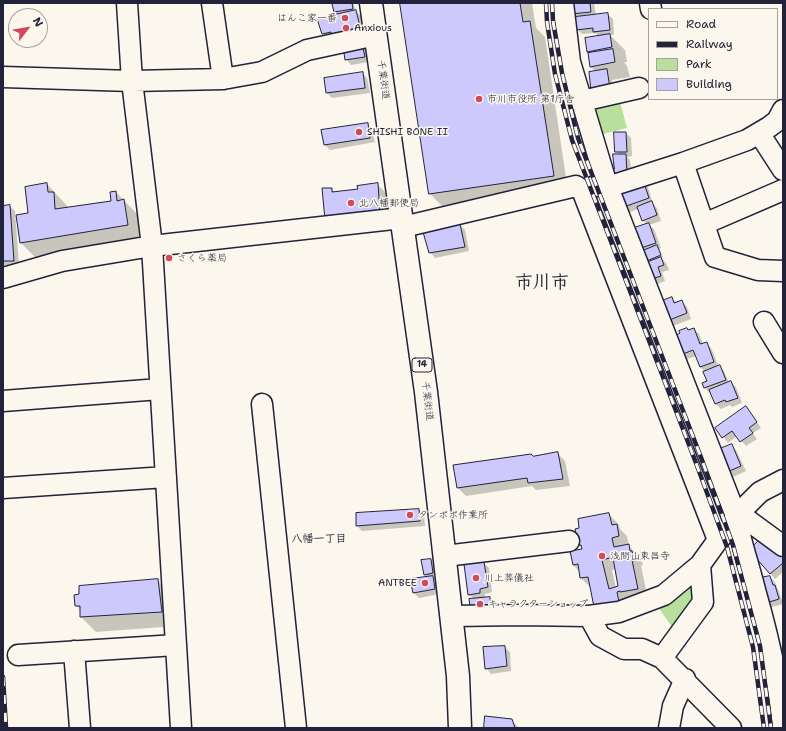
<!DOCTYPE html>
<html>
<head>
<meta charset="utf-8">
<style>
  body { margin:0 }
  #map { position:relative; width:786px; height:731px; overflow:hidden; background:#fbf7ec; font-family:"Shantell Sans",sans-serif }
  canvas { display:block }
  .frame { position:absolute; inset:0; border:4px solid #22223b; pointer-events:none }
  .legend { position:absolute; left:648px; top:8px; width:130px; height:92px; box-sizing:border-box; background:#fbf7ec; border:1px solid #a4a2a5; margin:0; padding:5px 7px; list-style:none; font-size:12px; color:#22223b }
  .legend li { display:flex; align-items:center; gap:8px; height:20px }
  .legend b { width:20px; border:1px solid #a4a2a5 }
  .north { position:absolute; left:8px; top:8px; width:40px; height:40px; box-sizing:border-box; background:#fbf7ec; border:1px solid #a4a2a5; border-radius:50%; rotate:59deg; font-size:11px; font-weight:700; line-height:16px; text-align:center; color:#22223b }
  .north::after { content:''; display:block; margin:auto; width:14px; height:18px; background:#d1495b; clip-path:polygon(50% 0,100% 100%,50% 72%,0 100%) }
</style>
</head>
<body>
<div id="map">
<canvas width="786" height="731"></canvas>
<div class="frame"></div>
<ul class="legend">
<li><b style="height:5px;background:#fbf7ec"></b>Road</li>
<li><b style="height:5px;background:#22223b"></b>Railway</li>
<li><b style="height:11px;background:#b8e09c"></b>Park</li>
<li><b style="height:11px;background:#cdc9fc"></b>Building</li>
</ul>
<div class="north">N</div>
</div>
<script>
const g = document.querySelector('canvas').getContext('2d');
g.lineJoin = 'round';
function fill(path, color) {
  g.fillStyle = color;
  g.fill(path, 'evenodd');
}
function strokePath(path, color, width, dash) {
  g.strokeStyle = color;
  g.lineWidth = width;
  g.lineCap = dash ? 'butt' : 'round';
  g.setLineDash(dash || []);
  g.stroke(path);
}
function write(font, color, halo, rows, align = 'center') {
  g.font = font + ' "Shantell Sans","Klee One",sans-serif';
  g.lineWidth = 3;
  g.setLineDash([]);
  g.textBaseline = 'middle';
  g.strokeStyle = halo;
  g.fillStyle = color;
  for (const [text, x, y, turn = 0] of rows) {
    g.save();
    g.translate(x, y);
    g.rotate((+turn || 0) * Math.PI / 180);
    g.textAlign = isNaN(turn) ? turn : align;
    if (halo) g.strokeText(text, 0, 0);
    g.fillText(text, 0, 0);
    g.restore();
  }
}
fill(new Path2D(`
  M619 98 627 128 595 136 587 105Z
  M694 578 698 599 674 630 656 604Z`), '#b8e09c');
fill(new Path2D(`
  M333 3 354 4 355 11 361 16 365 36 328 39 323 33 338 15 334 12 338 4Z
  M401 3H532L536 28 545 37 568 191 445 209 430 194Z
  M571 3H594L596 16 607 14 613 19 614 35H610L625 50 627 62H624L627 66 630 77 612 80 615 93 590 66V54L588 51 600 37 595 33 582 34 577 29 576 18 572 14Z
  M361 45 367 50 369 62 351 65 346 59Z
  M362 73 367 78 370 93 332 98 327 93Z
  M367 124 372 130 375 142 330 150 325 145Z
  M626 133 631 138 632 156 627 157 630 160 632 181 615 170 620 155 616 152Z
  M643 182 648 187 653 204 657 208 661 221 649 225 654 229 661 248 659 249 663 257 661 258 666 263 669 270 662 272 665 281 655 285 650 280 646 251 642 248 636 229 647 225 643 220 639 209 627 213 622 208Z
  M47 184 69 208 112 202 116 192 138 215 142 240 36 258 21 243 29 213Z
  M377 184 385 192 388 222 334 228 331 189 335 192 359 189Z
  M10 206 15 211 19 265 6 266 3 263V207Z
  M460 225 465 230 469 251 435 258 430 252Z
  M672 298 677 303 682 302 687 307 691 319 673 326 668 321Z
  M687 329 689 330 694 329 699 334 703 344 706 343 711 348 719 367 724 371 729 383 731 382 736 387 742 403 732 407 730 405 721 409 716 404 710 393 705 388 704 384 708 382 705 372 700 367 696 356 684 360 679 355Z
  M746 407 761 428 753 433 757 439 746 446 737 436 728 443 716 428Z
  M731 445 736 450 746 471 733 477 728 472Z
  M557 453 565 461 570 486 536 490 532 486 466 496 458 488 533 457Z
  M419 510 424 515 425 526 362 531 357 526Z
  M609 514 619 525 620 529 627 536 629 546 639 556V560L642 562 643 565 641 566 648 599 629 612 591 588 581 578 580 572 573 565 571 552 584 550 579 545 580 529ZM616 569 619 586 616 588 612 570Z
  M751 550 783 555V572L775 579Z
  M430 560 433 562 435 575 432 576 438 582 439 594 419 598 414 593 428 577 425 575Z
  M484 563 489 568 492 592 485 594V598H489L495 603 496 615 469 595Z
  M770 577 775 582 783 602V604L772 607 767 602Z
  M157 580 172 595 176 626 96 632 81 617V611L76 605Z
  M504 647 510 652 511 671 491 674 486 668Z
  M511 720 519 728H485Z`), '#0003');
const building = new Path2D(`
  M339 3H352L353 9 334 12 332 4Z
  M400 3H520L523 22 530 21 554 176 429 194Z
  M570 3H590L591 12 571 14Z
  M356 10 361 31 333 38 331 32 322 34 317 19Z
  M608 13 610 30 593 32V28L576 30 575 17Z
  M610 34 612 47 587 52 585 38Z
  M362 44 365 57 345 60 343 46Z
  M613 49 615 62 590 67 588 53Z
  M607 69 610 88 591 91 589 72Z
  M363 72 365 88 326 93 324 78Z
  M368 123 370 138 324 145 321 130Z
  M614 132H626L627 152H615Z
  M613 154H626L627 176 612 177 611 169H614Z
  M643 180 649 198 621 208 615 190Z
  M47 183 48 192H54L55 209 111 201 110 192 116 191 117 201 124 199 128 225 20 243 16 215 28 213 25 187Z
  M378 183 380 214 325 220 322 188H332V192L358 189 357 186Z
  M652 201 657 215 642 221 637 207Z
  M10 205 14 261H3V206Z
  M649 223 656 243 641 248 634 228Z
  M460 224 465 247 429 253 423 232Z
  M657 245 661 255 642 263 638 253Z
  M661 257 664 265 658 267 661 276 649 280 643 264Z
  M672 297 674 303 682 300 687 313 667 321 660 302Z
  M687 328 688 330 694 328 700 344 707 342 714 362 700 367 693 350 678 356 671 338 680 333 679 331Z
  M720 365 726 380 704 388 702 383 707 381 703 372Z
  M731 381 738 398 726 402 725 400 715 404 709 390Z
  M746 406 757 422 749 428 753 433 740 442 732 431 722 438 715 428Z
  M732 444 741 466 727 472 717 450Z
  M558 452 563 479 528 483 527 478 457 488 453 465 531 454 533 456Z
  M419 509 420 521 356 526V513Z
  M609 513 612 525 617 524 619 536 612 538 614 547 629 544 630 551H632L633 555H631L638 589 620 592V591L617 592 619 602 594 607 588 577 580 578 578 564 573 565 570 551 582 549 581 545H578L575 529 579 528 578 519ZM613 558 618 586 609 589 602 560Z
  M764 536 783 558V563L770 574 749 550Z
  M431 559 433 573 424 575 421 560Z
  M484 562 488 587 480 589V593L468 595 464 564Z
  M433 576 435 589 413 593 410 579Z
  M770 576 773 585H775L779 599 766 603 760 578Z
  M158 579 162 612 80 617V606H75L74 595 79 594V586Z
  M490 597 491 610 471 613 469 599Z
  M505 646 507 666 485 669 483 647Z
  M485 716 512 719 515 728H484Z`);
fill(building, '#cdc9fc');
strokePath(building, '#22223b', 1);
const minor = new Path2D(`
  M127 3 132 81 152 246 181 728
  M212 3 223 79
  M563 3 570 62 607 185 736 516C740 541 749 565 755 590 768 635 779 682 783 728
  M650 3 651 9
  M3 77 132 81 223 79 262 72 307 50 376 35
  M582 101 639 88
  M759 133 783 170
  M683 163 715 257 758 270 783 271
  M595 186 614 185 683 163 747 140 769 127 777 121 783 110
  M704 224 783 190
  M403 227 576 186 582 190 718 540
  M3 278 62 261 152 246 402 218
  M764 322 783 353
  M3 401 160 389
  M262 404 296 728
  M3 488 166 477
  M738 513 783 546
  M445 556 569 541
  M452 616 520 615 589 616 619 612 664 595 700 565 718 540 731 527 736 516 760 492 783 480
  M589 616 600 636 624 649H642L662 658 731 728
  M74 651 80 728
  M18 655 176 645
  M662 658 703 602 700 565
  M669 728 673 706 685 679`);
const highway = new Path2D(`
  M371 3 426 392 458 676 460 728`);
strokePath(minor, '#22223b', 23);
strokePath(highway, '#22223b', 25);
strokePath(minor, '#fbf7ec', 20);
strokePath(highway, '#fbf7ec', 22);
const rail = new Path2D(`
  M546 3 547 22 555 74 572 140 696 463 727 547 753 647 764 728
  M552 3 553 21 562 73 578 138 702 460 733 545 760 646 771 728
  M3 677 6 728`);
strokePath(rail, '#22223b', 4.5);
strokePath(rail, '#fbf7ec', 3, [9]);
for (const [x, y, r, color] of [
  [345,18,4,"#d1495b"],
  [346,28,4,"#d1495b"],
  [479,99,4,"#d1495b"],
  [359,132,4,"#d1495b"],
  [351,203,4,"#d1495b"],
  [169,258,4,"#d1495b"],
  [410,515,4,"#d1495b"],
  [602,556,4,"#d1495b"],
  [476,578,4,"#d1495b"],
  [425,583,4,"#d1495b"],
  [480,604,4,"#d1495b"]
]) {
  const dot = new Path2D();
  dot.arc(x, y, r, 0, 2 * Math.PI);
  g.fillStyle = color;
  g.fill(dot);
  strokePath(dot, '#fbf7ec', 1.5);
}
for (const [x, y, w] of [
  [422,365,20]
]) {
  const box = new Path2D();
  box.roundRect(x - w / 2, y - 7, w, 14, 3);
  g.fillStyle = '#fbf7ec';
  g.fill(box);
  strokePath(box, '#22223b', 1);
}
write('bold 9px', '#22223b', null, [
  ["14",422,365]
]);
write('10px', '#22223b', '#fbf7ec', [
  ["はんこ家一番",337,18,"right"],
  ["Anxious",354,28],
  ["市川市役所 第1庁舎",487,99],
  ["SHISHI BONE II",367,132],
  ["北八幡郵便局",359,203],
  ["さくら薬局",177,258],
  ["タンポポ作業所",418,515],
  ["浅間山東昌寺",610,556],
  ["川上葬儀社",484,578],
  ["ANTBEE",417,583,"right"],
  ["キャラクターショップ",488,604]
], 'left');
write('10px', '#22223b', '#fbf7ec', [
  ["千葉街道",383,80,82],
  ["千葉街道",427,401,83]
]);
write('bold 11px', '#22223b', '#fbf7ec', [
  ["八幡一丁目",319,539]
]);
write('bold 18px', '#22223b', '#fbf7ec', [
  ["市川市",542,283]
]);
</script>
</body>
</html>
